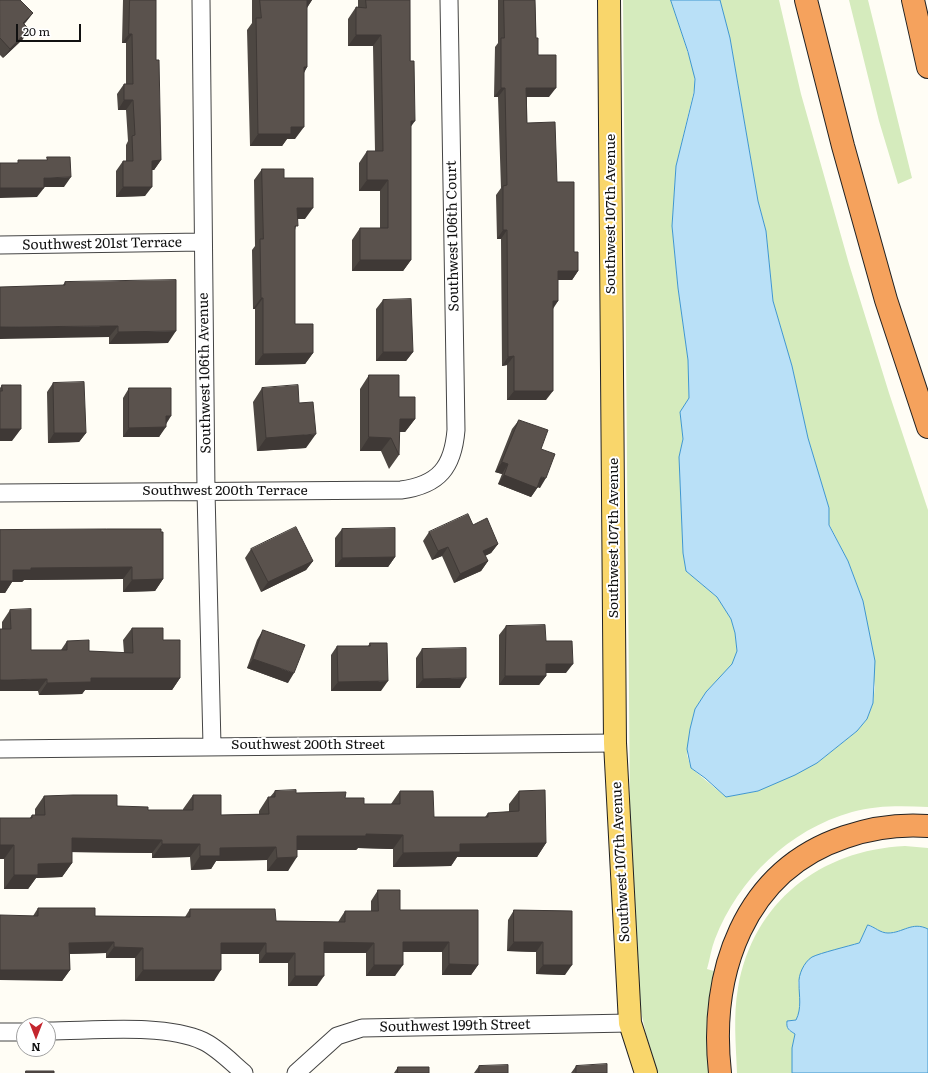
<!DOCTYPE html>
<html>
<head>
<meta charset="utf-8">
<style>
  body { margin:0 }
  #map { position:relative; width:928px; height:1073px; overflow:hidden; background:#fffdf5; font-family:Literata,serif }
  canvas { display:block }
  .north { position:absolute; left:16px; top:1017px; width:40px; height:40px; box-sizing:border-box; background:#fff; border:1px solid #a0a0a0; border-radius:50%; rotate:180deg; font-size:11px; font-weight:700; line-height:16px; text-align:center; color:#111 }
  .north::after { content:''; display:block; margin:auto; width:14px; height:18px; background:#c4262e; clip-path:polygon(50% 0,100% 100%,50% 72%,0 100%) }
  .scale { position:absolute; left:16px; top:24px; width:65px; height:18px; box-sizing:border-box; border:2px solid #111; border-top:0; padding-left:5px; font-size:12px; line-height:14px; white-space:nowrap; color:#111; -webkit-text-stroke:3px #fff; paint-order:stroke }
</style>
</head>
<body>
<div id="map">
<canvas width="928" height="1073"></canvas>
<div class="north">N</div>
<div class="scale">20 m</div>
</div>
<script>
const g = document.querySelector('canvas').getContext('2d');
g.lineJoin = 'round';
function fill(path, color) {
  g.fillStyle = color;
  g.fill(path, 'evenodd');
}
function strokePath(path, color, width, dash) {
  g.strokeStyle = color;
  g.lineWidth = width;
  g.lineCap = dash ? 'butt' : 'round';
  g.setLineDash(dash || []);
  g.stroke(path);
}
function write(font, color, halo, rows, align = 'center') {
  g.font = font + ' Literata,serif';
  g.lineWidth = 4;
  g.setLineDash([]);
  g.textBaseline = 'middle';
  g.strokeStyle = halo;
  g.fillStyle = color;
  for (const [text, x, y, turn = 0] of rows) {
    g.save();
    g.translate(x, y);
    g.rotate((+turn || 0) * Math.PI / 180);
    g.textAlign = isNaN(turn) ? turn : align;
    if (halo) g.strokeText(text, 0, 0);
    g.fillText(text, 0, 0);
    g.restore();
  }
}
fill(new Path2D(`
  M623 0H671L694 72 695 86 676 166 672 226 678 288 688 360 689 398 680 412 683 439 679 457 683 553 686 571 717 597 731 619 735 633 737 651 733 664 706 692 695 709 690 729 687 755 691 768 726 797 758 791 817 763 857 731 867 719 873 703 875 687 863 601 848 561 829 524V508L808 438 792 366 773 301 766 231 758 201 730 38 720 0H779L801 94 849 264 889 393 928 510V807C903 806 877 805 852 812 789 830 739 878 715 939 711 949 710 959 707 969L717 972 711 1073H658L646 1034 638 998 631 926Z
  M849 0H868L912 178 898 184 879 121Z
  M905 846 928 848V929C912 922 902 933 888 933 880 933 875 927 868 925L859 943 812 957 798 982 800 995 799 1014 796 1020 787 1021C786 1029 789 1031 795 1034L792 1048V1073H737C736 1045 733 1016 738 988 753 902 820 850 905 846Z`), '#d5ebbd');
const water = new Path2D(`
  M671 0H720L730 38 758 201 766 231 773 301 792 366 808 438 829 508V525L848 561 863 601 875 661 873 703 867 719 857 731 817 763 795 775 758 791 726 797 705 778 691 768 687 749 690 729 695 709 706 692 732 664 737 651 735 633 731 619 717 597 686 571 683 553 679 457 683 439 680 412 689 398 688 360 678 288 672 226 676 166 694 93 695 79 688 52Z
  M868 925C875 927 880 933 888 933 903 933 912 921 928 929V1073H792V1048L795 1034C789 1030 786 1029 787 1021L796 1020C802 1008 799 996 799 984 798 975 804 962 812 957 820 953 849 946 859 943Z`);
fill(water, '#b9e0f7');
strokePath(water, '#3f96cf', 1);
const minor = new Path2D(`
  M201 0 206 491 212 746
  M0 245 203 242
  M0 493 401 490C439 485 453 467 456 430L449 0
  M0 749 615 743
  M48 1031C92 1031 164 1023 203 1041 218 1048 231 1062 244 1073
  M0 1032H24
  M296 1073 337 1036 362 1028 630 1023`);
const primary = new Path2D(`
  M609 0 615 743 630 1023 646 1073`);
const motorway = new Path2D(`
  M806 0 843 146 886 300 928 427
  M913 0 928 67
  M720 1073C709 974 743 871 845 837 871 828 900 824 928 826`);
strokePath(minor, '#444', 19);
strokePath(primary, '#222', 24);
strokePath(motorway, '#222', 24);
strokePath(minor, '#fff', 17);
strokePath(primary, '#f9d66b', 22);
strokePath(motorway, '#f5a25d', 22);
fill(new Path2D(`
  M0 0 33 13 24 24 23 39 3 58 0 55Z
  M123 0H156V60L161 160 154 170H152L145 196 116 197V171L123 161H126V145L128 141 126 110H118L117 94 124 84H126V43H122Z
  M252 0H312L307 8V67L304 73 295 139H287L282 146H250L247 30 252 23Z
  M358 0H410L411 127V260L403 271H352V240L360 228H380V191H359V163L367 151H375L373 46H348V19L356 7H358Z
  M498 0H535L536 38 538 55 549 97H527V123L557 182 578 271 572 280H558V301L553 309 546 400H507V365L502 366 501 239H497L496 195 501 188 498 97H494L495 47 498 43Z
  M262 169 284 178 305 219H298L295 230V324L313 353 305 364 255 365V309H253L252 250 255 246 254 180Z
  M65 282 168 343 109 344V337L63 285Z
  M383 300 413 352 406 361H376V309Z
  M369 375 399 397 415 419 405 432H399V455L389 469 381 451H360V389Z
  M53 383 86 433 79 442 48 443 47 392Z
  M2 385 12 441H0V388Z
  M129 388 166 424 159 437H123V398Z
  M262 388 299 403 306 448 257 451 253 402Z
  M519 420 541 449 540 488 538 487 531 497 498 484 502 474 495 472 512 429Z
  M473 525 498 544 491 553 485 556 488 561 481 571 454 583 442 556 432 560 423 541 429 532Z
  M342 529 395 557 388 567H335V538Z
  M0 530 161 532 163 579 155 591 123 592V579L24 580 22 582H12L5 593H0Z
  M251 549 313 561 306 570 261 592 245 558Z
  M10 610 31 650H61L67 641 89 651 124 653 123 640 132 628 163 640 180 678 172 690H85L82 694 39 695 38 691 2 629V622Z
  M506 626 546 641 566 673H546V676L539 685H499V635Z
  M263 630 288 683 247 668 257 640Z
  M370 643 381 691H331V655L337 646H368Z
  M422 649 460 688H416V658Z
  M275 791 345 798 364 804H391L400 791 434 817H485L488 813 509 812V804L519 791 546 843 537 857H457L451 866 393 867V849L358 848 356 850H297L288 871H267V860L216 861 211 869 191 870 190 857 152 858V853L72 852V863L62 877 36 878 28 889H4V859H0L32 815H35V809L44 796 148 810H183V809L193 795 221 815 259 814V811L268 797H270Z
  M378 890 400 910H478V965L471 975H442V952H403L395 976H366V953H324L317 986H288V963H259V954H221L214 981H135V958H106V953L70 954V970L62 981 33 916 38 908 95 916 185 917 190 909 276 921 338 922 345 911H371V901Z
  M514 910 572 911 565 975 536 974V952L507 951 508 920Z
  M479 1066 508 1073H474Z
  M576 1066 607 1073H571Z
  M398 1067 429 1073H394Z`), '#4d4742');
fill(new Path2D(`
  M306 0H312L304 12Z
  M33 13 26 22 16 32 23 23Z
  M29 29 23 39 3 58 10 49Z
  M129 34H132L126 43H122Z
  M356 35H381L373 46H348Z
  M304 67H307L299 80Z
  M501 88H505L498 97H494Z
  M526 88H556L549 97H520Z
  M124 100H133L126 110H118Z
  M411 121H415L407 132Z
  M291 127H304L295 139H287L282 146H250L258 134Z
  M161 160 154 170H145L152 161Z
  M71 177 64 187H37L44 178Z
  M367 180H388L380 191H359Z
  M123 187H152L145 196 116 197Z
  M0 188H44L37 197 0 198Z
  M297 208H313L305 219H290Z
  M503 230H507L501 239H497Z
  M360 260H411L403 271H352Z
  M558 271H578L572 280H551Z
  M261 298H263L255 309H253Z
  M553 301H558L551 310Z
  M118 326 109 337 0 339V327Z
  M176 331 168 343 109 344 118 332Z
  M383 352H413L406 361H376Z
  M313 353 305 364 255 365 263 354Z
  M514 356 507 365 502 366 508 357Z
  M514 391H553L546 400H507Z
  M166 416H171L165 426Z
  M400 419H415L405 432H390Z
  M166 427 159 437H123L129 428Z
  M0 429H21L12 441H0Z
  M54 433H86L79 442 48 443Z
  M316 434 306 448 257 451 266 438Z
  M369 437 391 438 381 451H360Z
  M502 462 508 464 502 474 495 472Z
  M504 475 537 488 531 497 498 484Z
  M541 477 546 478 540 488 535 486Z
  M498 544 491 553 476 560 483 551Z
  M448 547 442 556 432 560 438 551Z
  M395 557 388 567H335L342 558Z
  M313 561 306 570 261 592 268 582Z
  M488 561 481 571 454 583 460 574Z
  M132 567 123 579 24 580 22 582H12L5 593H0V581L13 570 31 568Z
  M163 579 155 591 123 592 132 580Z
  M253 659 294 673 288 683 247 668Z
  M546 664H573L566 673H539Z
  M505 676H546L539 685H499Z
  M91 678H180L172 690H85L82 694 39 695 47 683Z
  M466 678 460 688H416L423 679Z
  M47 679 38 691H0V680Z
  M388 681 381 691H331L338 682Z
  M366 834 403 835 393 849 358 848 356 850H287L297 836Z
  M72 838 162 840 152 853 63 852Z
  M546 843 537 857H457L451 866 393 867 403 853 460 844Z
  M162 844H200L190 857 152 858Z
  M0 845H14L4 859H0Z
  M276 847 267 860 216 861 211 869 191 870 200 856 220 848Z
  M297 857 288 871H267L277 858Z
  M72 863 62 877 36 878 28 889H4L14 875 38 864Z
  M114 942 106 953 62 954 69 943Z
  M324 942 374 943 366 953H317Z
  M403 942H449L442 952H395Z
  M514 942H543L536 952 507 951Z
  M221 943H266L259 954H214Z
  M114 947 143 948 135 958H106Z
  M266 953H295L288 963H259Z
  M449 964 478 965 471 975H442Z
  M374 965H403L395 976H366Z
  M543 965H572L565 975 536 974Z
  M0 970H70L62 981 0 980Z
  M143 970H221L214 981H135Z
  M295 976H324L317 986H288Z`), '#3f3936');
const building = new Path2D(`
  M0 0H20L33 13 23 23 29 29 10 49 0 38Z
  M130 0H156V60H159L161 160 152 161V187H123V161H133L132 136 135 135 133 100H124V84H133L132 34H129Z
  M260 0H307V67H304V127H291V134H258L256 18H261Z
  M366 0H410V61H414L415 121H411V260H360V228H388V180H367V151H383L381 35H356V7L366 8Z
  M504 0H535L536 38H538V55H556V88H526L527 123 555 122 557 182H574V252H578V271H558V301H553V391H514V356L508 357 507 230H503V186L507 185 505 88H501V38H504Z
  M47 157H70L71 177 44 178V188H0V163H18V160H47Z
  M262 169H284V178H313V208H297L298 226H295V324H313V353L263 354V298H261L260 239H263Z
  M176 280V331L118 332V326L0 327V287L65 285V282Z
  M411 299 413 352H383V300Z
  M369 375H399V397H415V419H400L399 455 391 438 369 437Z
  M84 382 86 433H54L53 383Z
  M2 385H21V429H0V391H2Z
  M298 385 299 403 313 402 316 434 266 438 262 388Z
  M129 388H171V416H166V427L129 428Z
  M519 420 548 430 541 449 555 454 546 478 541 477 537 488 504 475 508 464 502 462Z
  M468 514 473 525 487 518 498 544 483 551 488 561 460 574 448 547 438 551 429 532Z
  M296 527 313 561 268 582 251 549Z
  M395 528V557L342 558V529Z
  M107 529H161V532H163V579L132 580V567L31 568V570H13V581H0V530Z
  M31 609V650H67V641L89 640V651L133 653 132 628H163V640H180V678H91V682L47 683V679L0 680V629H11L10 610Z
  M545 625 546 641H572L573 664H546V676H505L506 626Z
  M263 630 305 645 294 673 253 659Z
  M370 643H387L388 681 338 682 337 646H370Z
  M466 648V678L423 679 422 649Z
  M296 790V793L346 792 345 798H364V804H400V791H433L434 817H488V813L519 811V791L545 790 546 843 460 844V852L403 853V835L366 834V836H297V857L277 858 276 847 220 848V856H200V844H162V840L72 838V863L38 864V875H14V845H0V818H32V815H45L44 796 73 795H117V806L148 807V810H193V795H221V815L269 814 268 797H275V791Z
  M378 890H400V910H478V965L449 964V942H403V965H374V943L324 942V976H295V953H266V943H221V970H143V948L114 947V942L69 943 70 970H0V915L38 916V908H95V916L190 917V909H275L276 921 345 922V911H378Z
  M514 910 572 911V965H543V942H514Z
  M607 1064V1073H576V1066Z
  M508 1065V1073H479V1066Z
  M398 1067H429V1073H398Z
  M26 1071H54V1073H26Z`);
fill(building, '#5a524d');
strokePath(building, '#3f3936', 1);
write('14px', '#111', '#fff', [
  ["Southwest 107th Avenue",611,214,-90],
  ["Southwest 106th Court",453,236,-91],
  ["Southwest 201st Terrace",102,244,-1],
  ["Southwest 106th Avenue",205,373,-91],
  ["Southwest 200th Terrace",225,491],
  ["Southwest 107th Avenue",614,538,-90],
  ["Southwest 200th Street",308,745],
  ["Southwest 107th Avenue",621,862,-93],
  ["Southwest 199th Street",455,1026,-1]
]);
</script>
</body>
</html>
